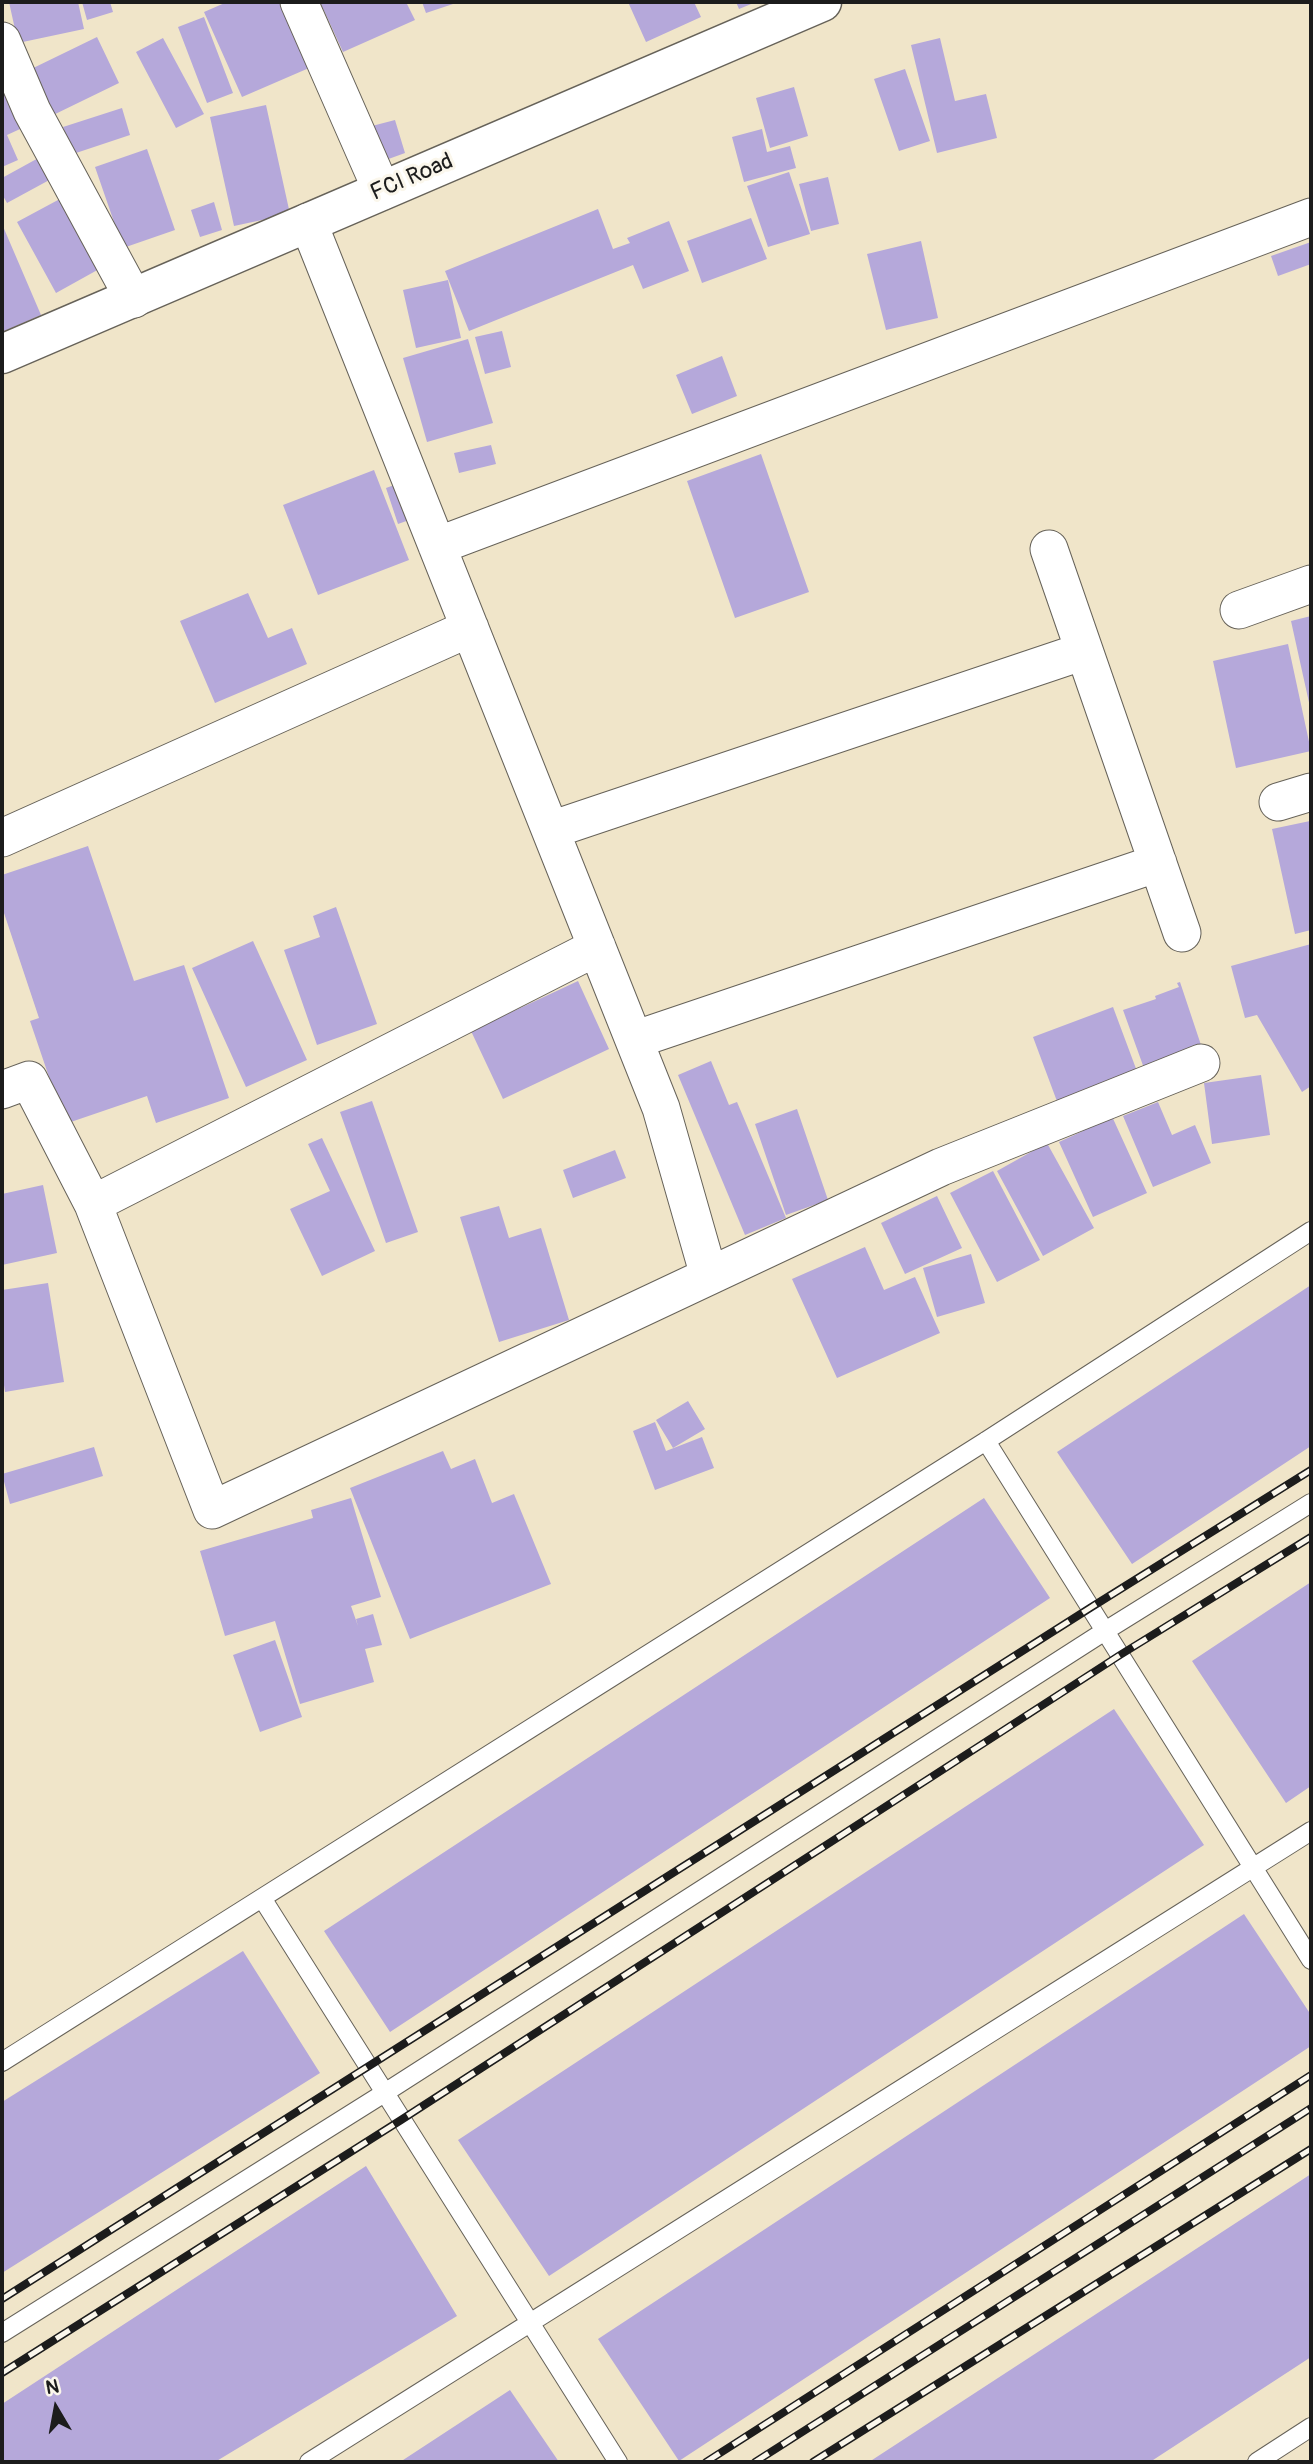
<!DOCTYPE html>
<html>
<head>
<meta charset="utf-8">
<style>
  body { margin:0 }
  #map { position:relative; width:1313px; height:2464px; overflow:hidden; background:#f0e5c9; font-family:Pangolin,sans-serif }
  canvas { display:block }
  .frame { position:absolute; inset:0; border:4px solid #1c1c1c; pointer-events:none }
  .north { position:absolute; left:21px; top:2373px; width:70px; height:70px; -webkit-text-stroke:5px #fbf7ec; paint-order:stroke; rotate:350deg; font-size:19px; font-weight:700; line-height:28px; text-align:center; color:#1c1c1c }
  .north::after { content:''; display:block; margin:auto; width:24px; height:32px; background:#1c1c1c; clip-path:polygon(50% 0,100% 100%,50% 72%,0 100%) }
</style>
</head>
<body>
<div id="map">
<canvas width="1313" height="2464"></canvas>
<div class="frame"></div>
<div class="north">N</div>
</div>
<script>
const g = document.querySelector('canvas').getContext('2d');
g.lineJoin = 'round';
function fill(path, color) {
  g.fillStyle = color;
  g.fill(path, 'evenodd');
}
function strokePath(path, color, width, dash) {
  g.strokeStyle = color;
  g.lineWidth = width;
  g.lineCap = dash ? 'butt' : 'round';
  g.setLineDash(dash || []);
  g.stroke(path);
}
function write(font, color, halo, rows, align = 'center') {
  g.font = font + ' Pangolin,sans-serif';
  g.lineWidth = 6;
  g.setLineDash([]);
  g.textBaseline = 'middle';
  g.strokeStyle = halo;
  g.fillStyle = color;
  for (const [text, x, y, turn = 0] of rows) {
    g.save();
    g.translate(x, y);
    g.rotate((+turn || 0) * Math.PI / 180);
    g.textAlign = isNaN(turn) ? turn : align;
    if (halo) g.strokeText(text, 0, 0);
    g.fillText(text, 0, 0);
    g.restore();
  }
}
fill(new Path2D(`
  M9 2H78L84 29 18 43Z
  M82 2H110L113 12 87 20Z
  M227 2H287L316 65 242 97 204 12Z
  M320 2H406L415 20 343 52Z
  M422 2H459L426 13Z
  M628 2H694L701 17 646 42Z
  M736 2H756L739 9Z
  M204 17 233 93 207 103 178 27Z
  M97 37 119 83 45 119 23 73Z
  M163 38 204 114 176 128 136 52Z
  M940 38 955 101 986 94 997 138 937 153 911 45Z
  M2 57 31 124 7 135 18 160 2 167Z
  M905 69 930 141 899 151 874 79Z
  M794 87 808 136 770 148 756 98Z
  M266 105 290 214 234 226 210 117Z
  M122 108 130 135 73 154 63 127Z
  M395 120 405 153 383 161 372 126Z
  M762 129 767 152 790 146 796 168 744 182 732 137Z
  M147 149 175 230 123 248 95 167Z
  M42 156 53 178 7 203 2 194V178Z
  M789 172 810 234 768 247 747 186Z
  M828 177 839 224 811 231 799 184Z
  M71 193 110 263 56 293 17 222Z
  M214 202 222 230 200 237 191 210Z
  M598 209 613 249 630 243 627 238 669 221 689 271 643 289 633 265 469 331 445 271Z
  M751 218 767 259 702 283 687 241Z
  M2 224 41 315 2 332Z
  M921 241 938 318 886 330 867 254Z
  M1311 242V264L1278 276 1271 256Z
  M448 280 461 338 416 348 403 290Z
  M502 331 511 367 485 374 475 337Z
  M468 339 493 423 427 442 403 358Z
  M722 356 737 396 692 414 676 375Z
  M491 445 496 464 459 473 454 453Z
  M761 454 809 592 735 618 687 481Z
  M374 470 409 560 318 595 283 505Z
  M400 483 412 519 398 524 386 488Z
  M248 593 268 638 292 628 307 664 215 703 180 621Z
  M1311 616V706L1310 707 1291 621Z
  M1288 644 1311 751 1236 768 1213 661Z
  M1310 821 1311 930 1295 934 1272 829Z
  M88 846 134 981 184 965 229 1098 156 1123 147 1096 65 1124 30 1021 39 1018 2 907V875Z
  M336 907 377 1024 317 1045 284 950 320 937 313 916Z
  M253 941 307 1060 246 1087 192 968Z
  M1311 944V1086L1302 1092 1257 1015 1245 1018 1231 966Z
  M578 981 609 1049 503 1099 471 1031Z
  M1180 982 1203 1051 1145 1071 1123 1010 1156 999 1155 996 1179 987 1177 983Z
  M1113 1007 1138 1074 1058 1104 1033 1037Z
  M711 1061 729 1105 737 1102 786 1218 745 1235 678 1075Z
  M1261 1075 1270 1135 1212 1144 1204 1083Z
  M372 1101 418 1232 386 1243 340 1112Z
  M1158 1102 1172 1135 1195 1125 1211 1163 1153 1187 1123 1116Z
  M797 1109 828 1200 786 1215 755 1124Z
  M1110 1112 1147 1193 1093 1217 1059 1142 1083 1131 1080 1125Z
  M322 1138 375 1251 322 1276 290 1209 330 1191 308 1144Z
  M1047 1143 1094 1228 1043 1256 997 1171Z
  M615 1150 626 1178 573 1198 563 1170Z
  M993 1171 1040 1260 997 1282 950 1193Z
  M43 1185 57 1253 2 1265V1194Z
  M937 1196 962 1248 905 1274 881 1223Z
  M499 1206 509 1238 541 1228 569 1320 499 1342 460 1217Z
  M865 1247 884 1290 915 1277 940 1333 837 1378 792 1279Z
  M971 1254 985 1303 937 1317 923 1268Z
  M48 1283 64 1382 5 1392 2 1371V1290Z
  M1311 1285V1446L1132 1564 1057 1452Z
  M688 1401 705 1429 673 1448 656 1420Z
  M655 1422 666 1451 702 1437 714 1468 655 1490 633 1431Z
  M94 1447 103 1476 10 1504 2 1474Z
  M443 1451 451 1469 475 1459 492 1503 514 1494 551 1584 410 1639 350 1488Z
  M351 1498 381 1597 351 1606 358 1626 356 1619 373 1614 382 1645 365 1649 374 1682 300 1704 275 1621 225 1636 200 1551 313 1518 311 1510Z
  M984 1498 1050 1598 390 2032 324 1931Z
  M1311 1582V1786L1286 1803 1192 1661Z
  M275 1640 302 1717 260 1732 233 1655Z
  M1114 1709 1204 1845 549 2276 458 2140Z
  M1244 1914 1311 2015V2046L679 2461 598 2339Z
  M243 1951 320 2073 2 2273V2102Z
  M366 2166 457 2316 215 2462H2V2404Z
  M1311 2174V2357L1150 2462H869Z
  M510 2390 559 2462H400Z`), '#b5a8da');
const service = new Path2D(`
  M986 1441 1311 1960
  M262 1898 618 2462
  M2 2062 986 1441 1311 1231
  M2 2333 386 2092 1105 1631 1311 1503
  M309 2462 1311 1831
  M1257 2462 1311 2427`);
const minor = new Path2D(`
  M299 2 382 191
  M2 41 32 111 134 299
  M308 222 661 1108 709 1276
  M437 546 1311 217
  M1049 549 1182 933
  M1239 610 1311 584
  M1278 802 1311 792
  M551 830 1084 651
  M2 838 470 628
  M597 947 93 1204 212 1510 941 1167 1201 1063
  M634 1040 1158 863
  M2 1090 29 1080 93 1204`);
const tertiary = new Path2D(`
  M2 354 822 2`);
strokePath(service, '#666259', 20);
strokePath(minor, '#666259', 39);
strokePath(tertiary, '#666259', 41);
strokePath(service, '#fff', 18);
strokePath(minor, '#fff', 37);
strokePath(tertiary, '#fff', 38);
const rail = new Path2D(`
  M2 2299 1090 1608 1311 1470
  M2 2373 401 2120 1120 1655 1311 1537
  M706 2462 1311 2075
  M755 2462 1311 2108
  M813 2462 1311 2149`);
strokePath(rail, '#1c1c1c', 8);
strokePath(rail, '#fbf7ec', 5, [16]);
write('23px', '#1c1c1c', '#fbf7ec', [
  ["FCI Road",412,178,-23]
]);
</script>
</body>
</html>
